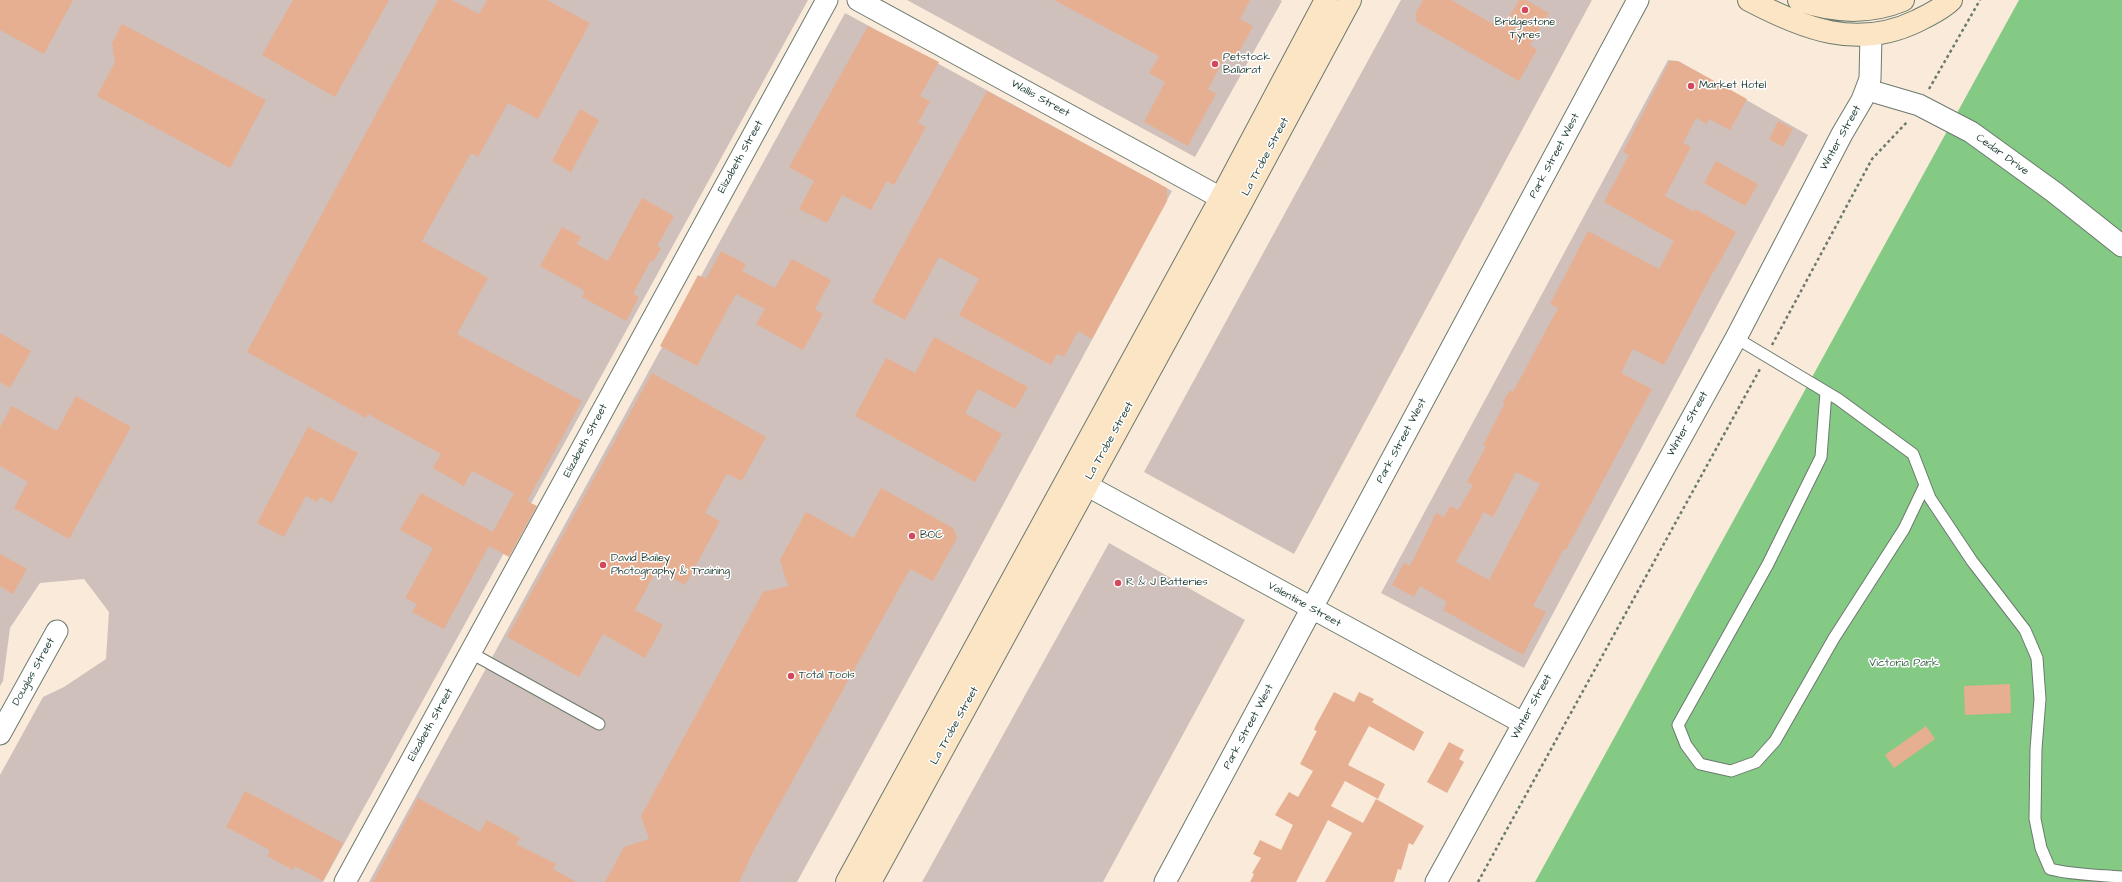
<!DOCTYPE html>
<html>
<head>
<meta charset="utf-8">
<style>
  body { margin:0 }
  canvas { display:block; background:#f9ead9 }
</style>
</head>
<body>
<canvas width="2122" height="882"></canvas>
<script>
const g = document.querySelector('canvas').getContext('2d');
g.lineJoin = 'round';
function fill(path, color) {
  g.fillStyle = color;
  g.fill(path, 'evenodd');
}
function strokePath(path, color, width, dash) {
  g.strokeStyle = color;
  g.lineWidth = width;
  g.lineCap = dash ? 'butt' : 'round';
  g.setLineDash(dash || []);
  g.stroke(path);
}
function write(font, color, halo, rows, align = 'center') {
  g.font = font + ' "Architects Daughter",sans-serif';
  g.lineWidth = 3;
  g.setLineDash([]);
  g.textBaseline = 'middle';
  g.strokeStyle = halo;
  g.fillStyle = color;
  for (const [text, x, y, turn = 0] of rows) {
    g.save();
    g.translate(x, y);
    g.rotate((+turn || 0) * Math.PI / 180);
    g.textAlign = isNaN(turn) ? turn : align;
    if (halo) g.strokeText(text, 0, 0);
    g.fillText(text, 0, 0);
    g.restore();
  }
}
fill(new Path2D(`
  M0 0H808L323 882H0V775L43 697 64 687 106 659 109 612 84 579 40 583 10 628 3 681 0 686Z
  M907 0H1280L1282 1 1195 157Z
  M1401 0H1592L1294 554 1144 472Z
  M845 13 1172 191 954 596 797 882H369Z
  M1668 60 1678 61 1808 135 1524 668 1381 593Z
  M1109 543 1245 620 1103 882H922Z`), '#cfc0bb');
fill(new Path2D(`
  M2019 0H2122V882H1535Z`), '#85ca84');
fill(new Path2D(`
  M0 0H73L44 54 0 30Z
  M293 0H389L335 97 262 55Z
  M438 0H452L479 14 487 0H547L590 23 538 119 508 103 478 157 471 153 422 241 488 278 457 334 582 401 527 501 537 506 509 557 489 546 444 629 412 612 417 604 405 598 433 548 400 530 421 493 493 532 514 493 472 471 464 486 433 468 441 454 368 414 366 418 247 352Z
  M1054 0H1250L1240 19 1253 26 1236 58 1227 53 1208 89 1216 94 1188 146 1144 122 1165 82 1149 73 1159 56Z
  M1423 0H1451L1502 29 1519 0H1526L1549 13 1530 45 1537 50 1519 81 1415 21 1417 17 1415 14Z
  M122 24 266 100 230 168 97 96 115 62 112 43Z
  M868 26 939 62 920 96 930 101 918 123 926 127 894 185 887 181 871 210 842 195 827 223 799 209 814 181 789 167Z
  M1670 61H1678L1747 99 1730 130 1709 119 1707 124 1696 118 1683 143 1691 147 1665 196 1694 212 1695 209 1736 232 1714 272H1713L1664 365 1633 349 1621 373 1652 389 1566 550 1564 549 1533 606 1546 612 1523 655 1443 610 1447 602 1420 586 1414 597 1392 585 1404 563 1410 566 1436 513 1444 517 1450 506 1458 510 1473 485 1467 482 1486 446 1483 445 1505 403 1503 402 1510 390 1513 392 1558 308 1550 304 1588 231 1659 269 1674 241 1604 202 1629 155 1623 152ZM1516 472 1540 484 1489 580 1456 562 1484 512 1493 517Z
  M987 91 1167 188V201L1092 339 1078 331 1064 357 1057 354 1051 365 959 315 979 279 939 257 905 320 872 302Z
  M580 109 599 120 571 172 552 161Z
  M1778 121 1793 129 1783 147 1769 139Z
  M1716 161 1758 184 1745 206 1704 183Z
  M642 198 674 216 657 246 661 248 653 262 651 260 633 294 639 297 626 321 582 297 585 291 540 266 562 227 581 237 577 244 608 261Z
  M721 251 746 264 742 271 775 288 792 259 831 280 815 309 823 314 803 350 756 324 765 309 736 294 697 366 660 346 698 275 706 279Z
  M0 333 31 351 10 388 0 382Z
  M934 337 1028 387 1015 409 978 389 965 413 1002 434 975 482 855 416 886 358 915 373Z
  M652 373 766 437 742 481 727 474 705 513 720 521 685 585 657 569 635 610 663 625 645 658 603 634 579 677 507 637Z
  M76 396 131 427 69 539 14 508 28 482 0 466V427L12 406 57 431Z
  M308 427 358 453 332 503 320 497 317 502 306 496 284 537 257 523Z
  M881 488 953 528 957 538 933 581 910 569 753 852 739 882H605L624 847 649 839 641 816 763 592 788 586 780 560 806 512 854 538Z
  M0 554 27 569 13 594 0 586Z
  M2010 684 2011 713 1965 715 1964 686Z
  M1334 692 1354 702 1359 692 1374 699 1372 702 1424 732 1414 751 1369 726 1348 765 1385 784 1378 799 1345 781 1331 806 1363 823 1376 799 1424 826 1413 845 1409 843 1401 870 1398 869 1394 882H1325L1352 833 1328 820 1296 882H1250L1254 874 1252 873 1261 858 1253 854 1260 840 1281 850 1293 825 1275 815 1289 792 1298 797 1313 771 1300 764 1317 731 1314 730 1316 725Z
  M1926 726 1935 739 1894 768 1885 755Z
  M1449 742 1464 750 1459 759 1464 762 1447 793 1427 782Z
  M245 791 343 843 323 881 295 866 293 870 267 856 270 850 226 827Z
  M418 798 480 832 487 820 520 838 516 844 556 864 553 869 576 882H373Z`), '#e6af91');
const lane = new Path2D(`
  M1736 338 1838 399 1913 454 1930 498 1972 561 2025 630 2037 658 2040 699 2036 749 2035 819 2041 848 2050 869C2073 875 2098 875 2122 877
  M1826 392 1821 457 1768 564 1678 725 1686 745 1700 764 1731 771 1756 762 1775 741 1834 638 1904 529 1925 485
  M471 653 599 724`);
const street = new Path2D(`
  M858 0 1221 198
  M1868 90 1919 105 1971 132 2054 192 2122 246
  M1086 485 1523 723
  M0 734 57 631
  M345 882 827 0
  M1165 882 1638 0
  M1436 882 1736 338 1842 134 1862 100 1870 79 1871 35`);
const secondary = new Path2D(`
  M1749 0C1804 29 1857 50 1917 21 1929 15 1942 9 1951 0
  M1799 0C1833 12 1869 14 1903 0
  M847 882 1221 198 1326 0
  M870 882 1239 207 1350 0`);
strokePath(lane, '#6b7a6e', 13);
strokePath(street, '#6b7a6e', 23);
strokePath(secondary, '#6b7a6e', 24);
strokePath(new Path2D(`
  M1929 89 1980 0
  M1772 345 1872 159 1908 121
  M1478 882 1760 369`), '#6b7a6e', 2.5, [3, 3]);
strokePath(lane, '#fff', 11);
strokePath(street, '#fff', 21);
strokePath(secondary, '#fce5c4', 22);
for (const [x, y, r, color] of [
  [1525,10,4,"#d1495b"],
  [1215,64,4,"#d1495b"],
  [1691,86,4,"#d1495b"],
  [912,536,4,"#d1495b"],
  [603,565,4,"#d1495b"],
  [1118,583,4,"#d1495b"],
  [791,676,4,"#d1495b"]
]) {
  const dot = new Path2D();
  dot.arc(x, y, r, 0, 2 * Math.PI);
  g.fillStyle = color;
  g.fill(dot);
  strokePath(dot, '#fff', 1.5);
}
write('11px', '#1f3d34', '#fff', [
  ["Bridgestone",1525,23,"center"],
  ["Tyres",1525,36,"center"],
  ["Petstock",1223,58],
  ["Ballarat",1223,71],
  ["Market Hotel",1699,86],
  ["BOC",920,536],
  ["David Bailey",611,559],
  ["Photography & Training",611,572],
  ["R & J Batteries",1126,583],
  ["Total Tools",799,676]
], 'left');
write('11px', '#1f3d34', '#fff', [
  ["Wallis Street",1040,99,29],
  ["Winter Street",1841,138,-61],
  ["Cedar Drive",2002,155,36],
  ["Park Street West",1555,156,-62],
  ["Elizabeth Street",741,157,-61],
  ["La Trobe Street",1266,157,-62],
  ["Winter Street",1688,424,-61],
  ["Elizabeth Street",586,441,-62],
  ["La Trobe Street",1110,441,-61],
  ["Park Street West",1402,441,-62],
  ["Valentine Street",1304,605,29],
  ["Douglas Street",34,672,-61],
  ["Winter Street",1532,707,-61],
  ["Elizabeth Street",431,725,-61],
  ["La Trobe Street",955,726,-61],
  ["Park Street West",1249,727,-62]
]);
write('11px', '#386048', '#fff', [
  ["Victoria Park",1904,664]
]);
</script>
</body>
</html>
